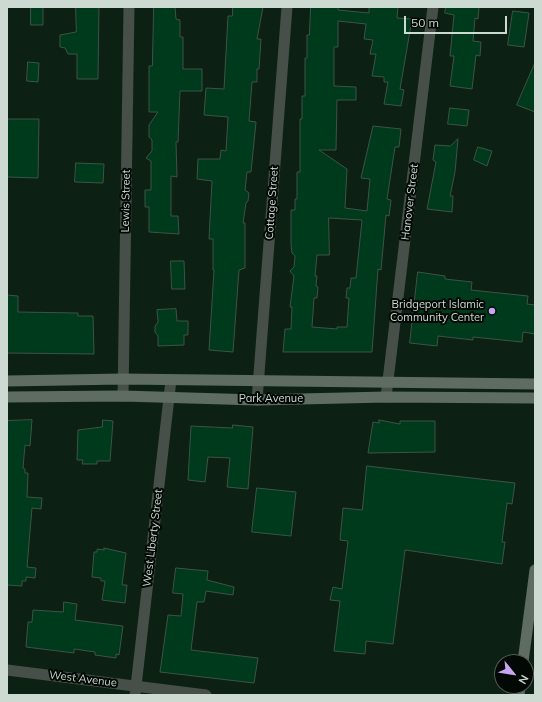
<!DOCTYPE html>
<html>
<head>
<meta charset="utf-8">
<style>
  body { margin:0 }
  #map { position:relative; width:542px; height:702px; overflow:hidden; background:#0c2013; font-family:Mulish,sans-serif }
  canvas { display:block }
  .frame { position:absolute; inset:0; border:8px solid #cddad1; pointer-events:none }
  .north { position:absolute; left:494px; top:654px; width:40px; height:40px; box-sizing:border-box; background:#020804; border:1px solid #535c56; border-radius:50%; rotate:120deg; font-size:11px; font-weight:700; line-height:16px; text-align:center; color:#cddad1 }
  .north::after { content:''; display:block; margin:auto; width:14px; height:18px; background:#c6a6f0; clip-path:polygon(50% 0,100% 100%,50% 72%,0 100%) }
  .scale { position:absolute; left:404px; top:16px; width:103px; height:18px; box-sizing:border-box; border:2px solid #cddad1; border-top:0; padding-left:5px; font-size:12px; line-height:14px; white-space:nowrap; color:#cddad1; -webkit-text-stroke:3px #020804; paint-order:stroke }
</style>
</head>
<body>
<div id="map">
<canvas width="542" height="702"></canvas>
<div class="frame"></div>
<div class="north">N</div>
<div class="scale">50 m</div>
</div>
<script>
const g = document.querySelector('canvas').getContext('2d');
g.lineJoin = 'round';
function fill(path, color) {
  g.fillStyle = color;
  g.fill(path, 'evenodd');
}
function strokePath(path, color, width, dash) {
  g.strokeStyle = color;
  g.lineWidth = width;
  g.lineCap = dash ? 'butt' : 'round';
  g.setLineDash(dash || []);
  g.stroke(path);
}
function write(font, color, halo, rows, align = 'center') {
  g.font = font + ' Mulish,sans-serif';
  g.lineWidth = 4;
  g.setLineDash([]);
  g.textBaseline = 'middle';
  g.strokeStyle = halo;
  g.fillStyle = color;
  for (const [text, x, y, turn = 0] of rows) {
    g.save();
    g.translate(x, y);
    g.rotate((+turn || 0) * Math.PI / 180);
    g.textAlign = isNaN(turn) ? turn : align;
    if (halo) g.strokeText(text, 0, 0);
    g.fillText(text, 0, 0);
    g.restore();
  }
}
const building = new Path2D(`
  M31 7H43V25H31Z
  M76 7H99L98 79H77V54H68L65 48 60 47V35L76 32Z
  M154 7H175L176 19 180 20V37H183V69H202V91H180L178 142H176L177 177 171 176V216H178L179 234 149 232V207H145V190H151V161L146 158 152 151V140L149 137V125L158 112H149V66H152Z
  M233 7H263L257 39H261L259 69H257V82H252L249 121 256 122 251 172H247L245 190 249 193 248 201 246 203 243 223H245V268L239 270 233 352 209 350 214 270H213V239H209L212 181 197 179 198 159H220L221 150 226 151 228 117 204 115 206 88 224 89 228 16H232Z
  M311 7H338V10L369 13V7H398L397 18 412 19 400 89 404 90 401 106 384 104 388 82H384V77L372 76 376 54H370L373 40 364 39 366 24 338 21V47H334V86L356 87V100H337L336 150H319L347 169 345 208 367 211 370 179 361 178 373 126 401 129 399 147H395L387 199 391 200 389 216 386 215 381 270 378 269 372 352H283L285 329H291L292 307H290L294 276 290 271 294 267 295 256 292 253 291 245V210H295V199H297V172H300V119H302V96H305V58H307V35H309ZM329 218 362 220 356 278H351L350 288H347L346 298H349L347 327H337V329L312 327 314 298H317L318 287 316 286 317 276H315L317 255H329Z
  M446 7H479L478 19 475 18 473 41 481 42 480 56 476 55 472 89 450 86 454 56H450L454 15 445 13Z
  M513 11 529 13 524 47 508 45Z
  M28 62 39 63 38 82 27 81Z
  M535 63V112L517 105Z
  M450 108 469 110 467 126 448 124Z
  M7 119H39L38 178 7 177Z
  M458 139 455 172 450 196H453L452 212 427 209 436 162 433 160 435 145 450 146Z
  M478 147 492 151 487 166 474 160Z
  M76 163 104 164 103 183 75 182Z
  M171 261H184L185 289H172Z
  M418 272 445 276V279L472 282 471 290 528 296 527 304 535 305V334L523 332 522 342 473 337V340L438 336 437 346 410 343Z
  M7 295 18 296V312L78 313V316H93L94 354 7 353Z
  M176 309 177 321H188V335H184V345L158 346V336L155 332V326L158 322 157 310Z
  M32 420 30 446 25 445 23 468 25 469V473H28L27 497 42 498 41 509 32 508 27 567 36 568 35 578 26 577V581H22V586L7 585V421Z
  M103 420 113 421 110 461H97V464H82L83 460H77L78 430 102 427Z
  M379 420 400 424V421H435V452L368 453 373 422 379 423Z
  M233 425 253 427 248 489 227 487 230 458 208 457 205 482 188 480 191 426 232 428Z
  M367 466 515 483 512 504 507 503 502 542H505L502 564 405 550 393 644 366 641 365 654 334 651 340 601 330 600 333 587 342 589 348 541 340 540 343 508 362 510Z
  M257 488 296 492 291 536 252 532Z
  M104 548 126 553 122 585H127L125 603 102 600 105 581H101V578L92 577 94 552H97V549L104 550Z
  M176 568 208 571 207 580 234 587 233 595 206 591 204 602H197L191 650 258 658 254 683 160 672 168 615 181 616 183 594 173 593Z
  M64 602 77 604 75 620 123 626 119 655 116 654V658L95 655V652L74 649V653L26 647 28 622H32L33 610 63 612Z`);
fill(building, '#003a1c');
strokePath(building, '#3e5344', 1);
strokePath(new Path2D(`
  M123 396 129 7
  M386 397 433 7
  M257 400 287 7
  M7 670 206 695
  M135 695 171 380`), '#464f48', 11);
strokePath(new Path2D(`
  M7 381 123 379 535 384
  M7 397 123 396 257 400 386 397 535 398
  M523 662 535 570
  M519 695 520 686`), '#5e6c62', 11);
for (const [x, y, r, color] of [
  [492,311,4,"#c6a6f0"]
]) {
  const dot = new Path2D();
  dot.arc(x, y, r, 0, 2 * Math.PI);
  g.fillStyle = color;
  g.fill(dot);
  strokePath(dot, '#020804', 1.5);
}
write('11px', '#cddad1', '#020804', [
  ["Lewis Street",126,201,-89],
  ["Hanover Street",410,202,-83],
  ["Cottage Street",272,203,-86],
  ["Park Avenue",271,399],
  ["West Liberty Street",153,538,-83],
  ["West Avenue",83,679,7]
]);
write('11px', '#cddad1', '#020804', [
  ["Bridgeport Islamic",484,305],
  ["Community Center",484,318]
], 'right');
</script>
</body>
</html>
